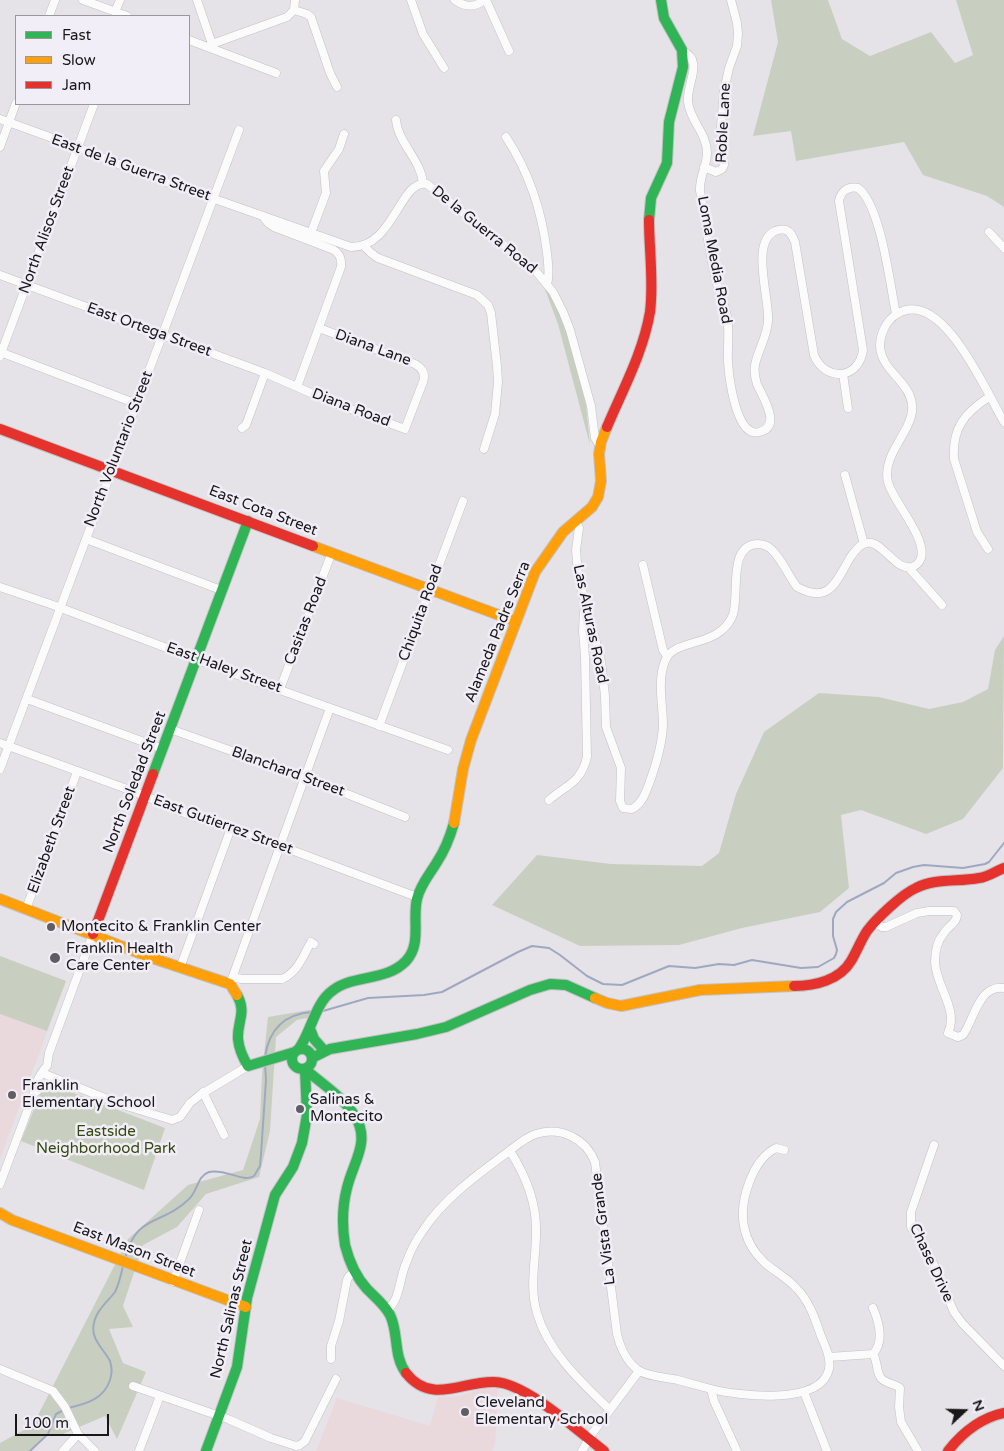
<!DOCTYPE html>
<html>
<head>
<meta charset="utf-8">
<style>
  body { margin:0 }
  #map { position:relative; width:1004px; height:1451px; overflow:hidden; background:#e5e3e7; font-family:"Varela Round",sans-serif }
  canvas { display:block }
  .legend { position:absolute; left:15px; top:15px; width:175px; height:90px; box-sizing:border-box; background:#f1eef7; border:1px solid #9a989f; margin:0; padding:6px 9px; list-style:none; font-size:15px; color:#18171a }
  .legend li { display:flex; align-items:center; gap:10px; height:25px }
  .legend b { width:25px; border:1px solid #9a989f }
  .north { position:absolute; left:939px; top:1386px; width:50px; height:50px; -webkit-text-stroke:4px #f1eef7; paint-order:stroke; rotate:69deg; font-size:14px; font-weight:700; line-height:20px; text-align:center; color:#18171a }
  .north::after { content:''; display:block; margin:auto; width:18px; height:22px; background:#18171a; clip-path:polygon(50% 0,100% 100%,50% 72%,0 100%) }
  .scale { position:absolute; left:15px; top:1414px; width:94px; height:22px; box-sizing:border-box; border:2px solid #18171a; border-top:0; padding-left:6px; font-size:15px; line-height:18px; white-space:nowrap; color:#18171a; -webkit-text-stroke:4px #f1eef7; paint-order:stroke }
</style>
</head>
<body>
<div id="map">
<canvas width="1004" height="1451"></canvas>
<ul class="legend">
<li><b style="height:6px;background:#30b455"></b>Fast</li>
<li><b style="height:6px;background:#ff9f0a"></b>Slow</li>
<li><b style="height:6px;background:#e5322d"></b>Jam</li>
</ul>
<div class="north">N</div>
<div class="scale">100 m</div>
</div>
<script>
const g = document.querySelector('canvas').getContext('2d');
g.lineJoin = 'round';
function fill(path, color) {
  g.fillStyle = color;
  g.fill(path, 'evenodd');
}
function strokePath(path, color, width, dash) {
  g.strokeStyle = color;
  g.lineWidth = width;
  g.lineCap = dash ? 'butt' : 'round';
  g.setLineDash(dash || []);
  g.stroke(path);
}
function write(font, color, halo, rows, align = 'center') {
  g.font = font + ' "Varela Round",sans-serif';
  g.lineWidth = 5;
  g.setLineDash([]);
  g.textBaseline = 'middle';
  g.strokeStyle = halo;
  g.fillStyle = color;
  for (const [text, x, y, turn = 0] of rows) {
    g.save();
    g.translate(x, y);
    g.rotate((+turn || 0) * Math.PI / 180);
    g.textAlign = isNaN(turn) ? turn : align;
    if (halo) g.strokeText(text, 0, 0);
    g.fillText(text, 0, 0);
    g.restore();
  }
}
fill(new Path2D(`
  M0 956 66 981 0 1159Z
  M484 1388H498L495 1445 492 1451H316L337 1398 430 1426 438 1397 459 1396Z`), '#e9d9dd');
fill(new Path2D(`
  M771 0H828L842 39 870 56 931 32 955 63 973 55 956 0H1004V207L987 196 923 175 904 142 796 161 791 131 753 136 778 42Z
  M543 284 553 299 563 319 586 404 590 445 558 324Z
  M1004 636 1003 768 963 819 926 834 861 810 841 815 849 888 820 912 742 928 679 945 580 946 492 905 537 855 611 864 702 866 719 853 736 794 764 732 819 693 879 697 929 709 963 702 988 689 995 650Z
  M0 956 66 981 47 1031 0 1014Z
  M315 1009 312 1017 297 1020 276 1037 270 1131 259 1177 206 1194 177 1227 143 1245 123 1306 133 1327 109 1329 123 1363 146 1372 117 1439 105 1416 63 1434H48L30 1451H0V1443L33 1425 128 1239 188 1185 243 1170 260 1119 262 1074 268 1017Z
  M45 1082 165 1128 144 1190 21 1141Z`), '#c9cfc0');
strokePath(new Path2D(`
  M323 1011 368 998 424 995 442 992 518 952 532 946 549 948 560 955 587 976 603 984 622 985 669 966 695 968 719 964 734 965 752 960 801 968 818 967 834 958 836 954 837 950 833 936V919L836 912 847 902 884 883 896 873 913 867 924 865 963 868 985 864 989 862 1004 843
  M265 1057C269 1029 284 1014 312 1012
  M125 1259C136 1213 162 1226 189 1199 198 1191 197 1176 209 1172 225 1168 243 1183 254 1176L260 1166 261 1154 266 1080 265 1064
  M68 1408C86 1404 104 1399 110 1380 112 1374 112 1367 110 1361 103 1348 90 1339 94 1323 96 1311 108 1301 115 1292 119 1284 121 1275 123 1266
  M30 1451 48 1434 56 1414 64 1410`), '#9ea9c1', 2);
const street = new Path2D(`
  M83 0 127 16
  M197 0 212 44
  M411 0 423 34 444 68
  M455 0C464 7 475 8 484 0
  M486 0 509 51
  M294 10 307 14 311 17 330 73 337 87
  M115 12 120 0
  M49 16 55 0
  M189 40 276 73
  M212 44 287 17 294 10 295 0
  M682 51C705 60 686 84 688 102 690 121 707 133 707 153 707 166 699 177 700 191 705 220 709 251 716 280 719 293 725 304 727 317 730 332 727 347 728 362 729 377 736 438 759 432 783 427 762 396 757 384 755 378 754 371 755 365 758 350 767 337 768 321 770 300 750 242 775 231 778 230 782 229 786 230 791 232 793 237 795 242L814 355C825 382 859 380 863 350L839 201C841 191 848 186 858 188 881 205 890 285 896 314
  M0 119 77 147 138 172 351 247C394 248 400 178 427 184L534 269 553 292 563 312 570 330 591 406 595 438 600 446
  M396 120C398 143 421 160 423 183
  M506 137C529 172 542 212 547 253 548 263 550 274 547 284
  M0 147 16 103
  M704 167 716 172 722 169 724 165 721 126 724 91 729 68 737 46 738 34 737 23 731 0
  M263 216 268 223 274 227 334 250C340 254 342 260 341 267L297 387
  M989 232 1004 248
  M311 233 326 193 324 171 339 149 344 134
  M364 246 371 253 378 258 477 295 488 305 491 313 497 366 498 382 495 414 484 449
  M0 275 265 373 329 401 405 429 423 382C426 374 422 368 415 364L319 328
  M0 352 137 404
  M0 356 94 104
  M843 374 848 408
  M242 428 246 425 265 373
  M845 475 864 544
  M576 521 579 528 576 550 578 575 601 661 605 696 606 727 621 768 620 801 623 808 632 809C642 804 645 794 649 784 656 765 662 746 663 725 663 705 657 681 665 661 674 637 717 649 732 617 741 598 726 546 757 544 763 544 767 545 771 549 782 559 788 575 797 587 830 605 836 581 850 558 876 515 891 577 914 566 917 565 920 561 921 558 927 537 893 502 888 482 881 453 915 430 912 405 910 381 881 371 880 346 880 335 886 320 897 314 942 286 987 394 1004 422
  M86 539 221 590
  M988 549 977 532 954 459C952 429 964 413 989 397
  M643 565 663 650 667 656
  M909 568 942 605
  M0 587 53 605 238 675 448 750
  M280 689 332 552
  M27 699 163 749
  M379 726 463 501
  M170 729 299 775 405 817
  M0 743 138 793 187 814 286 848 417 897
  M0 769 239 130
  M549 800C566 785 581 783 587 757L585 657 583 631 584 612 587 609
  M26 909 77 772
  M875 923 882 927H886L917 913 929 911H954L957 915C957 923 948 926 944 933 937 941 935 952 935 962 936 987 959 1009 948 1033L958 1037 963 1035C974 1020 979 984 1004 988
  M180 968 231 828
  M233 977 241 979H282C298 972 303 956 311 942L314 944
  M230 984 330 708
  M42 1073 120 1104 172 1120 180 1117 190 1103 200 1095 248 1066
  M203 1092 224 1135
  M34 1093C33 1086 42 1071 47 1066L49 1053 93 934
  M934 1145 911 1212V1227L933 1263 954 1312 962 1323 1004 1366
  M510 1151C526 1176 537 1203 536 1233 536 1261 529 1286 537 1313 548 1352 582 1383 610 1410
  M0 1184 34 1093 37 1091
  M173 1282 199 1210
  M387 1310C400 1300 399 1281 405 1266 409 1254 415 1242 422 1232 442 1200 478 1174 508 1152 517 1145 526 1137 536 1134 561 1126 586 1139 595 1162L617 1334C620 1347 627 1362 638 1370 648 1377 666 1377 678 1380 689 1383 700 1386 711 1389 739 1396 821 1406 829 1369 831 1357 825 1346 821 1336 815 1319 810 1302 797 1289 788 1278 775 1272 765 1263 741 1241 738 1212 749 1183 754 1169 762 1155 776 1148L784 1150
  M873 1354C878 1362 876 1372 881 1378 886 1384 894 1383 900 1388L899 1407 901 1422 918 1451
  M829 1357 873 1354C884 1342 879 1322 873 1308
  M331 1359V1346L339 1321 347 1280 349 1276 355 1272
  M0 1369 53 1391 65 1407 78 1434 95 1451
  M133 1386 228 1419 271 1438 296 1446 300 1445 305 1441 336 1379
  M711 1389 714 1401 737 1451
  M804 1392 827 1451
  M63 1451 78 1434
  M139 1451 160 1396
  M582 1451 591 1435 639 1371`);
const fast = new Path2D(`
  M649 220 651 198 667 163 669 122 683 67 682 50 664 18 661 0
  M153 774 248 521
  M237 995C247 1013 237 1021 238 1039 239 1049 243 1058 248 1066L295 1052
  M311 1031 314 1039 322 1048
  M292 1059a10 10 0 1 1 20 0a10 10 0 1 1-20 0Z
  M298 1050C311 1033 315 1003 332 991 353 974 386 982 406 961 422 944 412 919 417 899 420 885 430 874 437 862 445 850 450 837 454 823
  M312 1058 330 1049 417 1034 446 1027 530 990 550 984 566 985 595 998
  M305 1069C322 1084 342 1096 355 1116 371 1142 353 1162 347 1188 342 1207 342 1226 345 1245 349 1261 356 1277 367 1289 375 1297 385 1305 390 1315 399 1333 393 1356 406 1373
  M206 1451 237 1367 247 1298 275 1195 293 1167 302 1143 307 1115 305 1069`);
const slow = new Path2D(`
  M313 546 515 621
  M454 823 463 769 471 740 535 572 563 532 592 507 598 497 601 481 599 454 601 442 607 427
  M0 899 152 958 230 984 237 995
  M595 998 607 1003 621 1006 700 990 794 986
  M0 1213 12 1220 246 1307`);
const jam = new Path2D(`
  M607 427C623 389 643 353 650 312 654 282 649 250 649 220
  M0 429 313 546
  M93 934 153 774
  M794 986C815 986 840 980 851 961 857 951 861 940 867 931 876 919 902 894 916 888 935 878 958 882 979 878 988 877 996 871 1004 868
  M406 1373C432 1406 464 1380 495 1382 526 1383 579 1432 604 1451
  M948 1451C963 1432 980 1418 1004 1413`);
strokePath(street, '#c2c1c4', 9);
strokePath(fast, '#c2c1c4', 12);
strokePath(slow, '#c2c1c4', 12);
strokePath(jam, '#c2c1c4', 12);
strokePath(street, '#fbfbfb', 8);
strokePath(fast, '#30b455', 10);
strokePath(slow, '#ff9f0a', 10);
strokePath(jam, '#e5322d', 10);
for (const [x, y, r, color] of [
  [51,927,5,"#605e62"],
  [55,958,6,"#605e62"],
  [12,1095,5,"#605e62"],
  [300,1109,5,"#605e62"],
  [465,1412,5,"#605e62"]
]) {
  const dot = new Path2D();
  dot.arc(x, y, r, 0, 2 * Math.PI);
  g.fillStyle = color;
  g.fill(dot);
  strokePath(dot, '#f1eef7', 2);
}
write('15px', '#18171a', '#f1eef7', [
  ["Roble Lane",724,123,-87],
  ["East de la Guerra Street",131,168,20],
  ["North Alisos Street",47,230,-70],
  ["De la Guerra Road",484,230,39],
  ["Loma Media Road",714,260,79],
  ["East Ortega Street",149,330,20],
  ["Diana Lane",373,348,20],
  ["Diana Road",351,408,21],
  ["North Voluntario Street",119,449,-69],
  ["East Cota Street",263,511,21],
  ["Chiquita Road",421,613,-70],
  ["Casitas Road",306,621,-69],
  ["Las Alturas Road",590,624,78],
  ["Alameda Padre Serra",498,632,-68],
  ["East Haley Street",224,668,20],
  ["Blanchard Street",288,772,20],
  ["North Soledad Street",135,782,-69],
  ["East Gutierrez Street",223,825,20],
  ["Elizabeth Street",52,840,-70],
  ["La Vista Grande",604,1229,-97],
  ["East Mason Street",134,1250,21],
  ["Chase Drive",931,1263,65],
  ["North Salinas Street",232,1309,-77]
]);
write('15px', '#18171a', '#f1eef7', [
  ["Montecito & Franklin Center",61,927],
  ["Franklin Health",66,949],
  ["Care Center",66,966],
  ["Franklin",22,1086],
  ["Elementary School",22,1103],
  ["Salinas &",310,1100],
  ["Montecito",310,1117],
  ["Cleveland",475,1403],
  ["Elementary School",475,1420]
], 'left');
write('15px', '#35480f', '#f1eef7', [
  ["Eastside",106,1132],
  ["Neighborhood Park",106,1149]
]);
</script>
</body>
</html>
